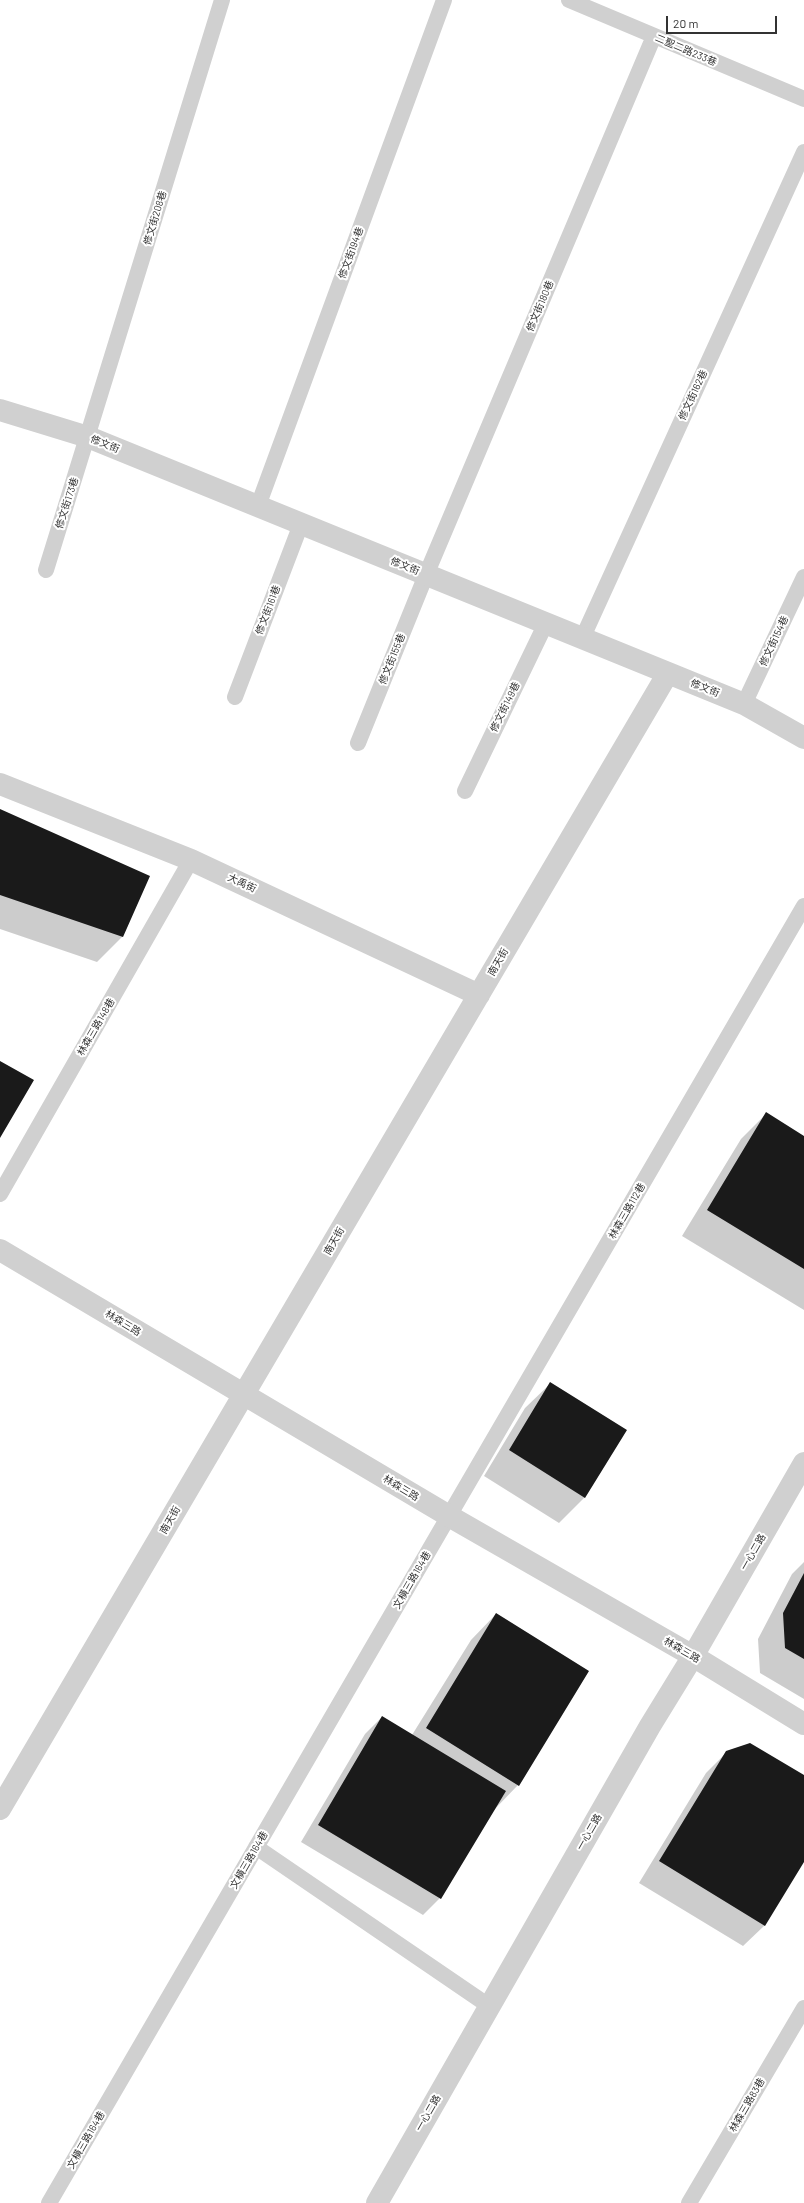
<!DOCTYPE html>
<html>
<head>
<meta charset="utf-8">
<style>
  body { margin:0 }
  #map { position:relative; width:804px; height:2203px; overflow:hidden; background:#fff; font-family:Barlow,sans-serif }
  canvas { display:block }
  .scale { position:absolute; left:666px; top:16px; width:111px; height:18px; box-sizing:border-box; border:2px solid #333; border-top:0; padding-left:5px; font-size:12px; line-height:14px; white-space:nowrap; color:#333; -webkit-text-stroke:3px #fff; paint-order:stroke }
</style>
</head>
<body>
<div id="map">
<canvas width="804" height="2203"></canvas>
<div class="scale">20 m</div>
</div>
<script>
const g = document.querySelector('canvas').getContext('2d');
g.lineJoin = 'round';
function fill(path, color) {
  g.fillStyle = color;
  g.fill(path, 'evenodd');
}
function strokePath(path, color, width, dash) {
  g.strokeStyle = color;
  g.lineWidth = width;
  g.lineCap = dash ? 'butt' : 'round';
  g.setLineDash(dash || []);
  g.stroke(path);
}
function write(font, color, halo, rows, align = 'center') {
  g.font = font + ' Barlow,"Noto Sans TC",sans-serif';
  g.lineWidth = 4;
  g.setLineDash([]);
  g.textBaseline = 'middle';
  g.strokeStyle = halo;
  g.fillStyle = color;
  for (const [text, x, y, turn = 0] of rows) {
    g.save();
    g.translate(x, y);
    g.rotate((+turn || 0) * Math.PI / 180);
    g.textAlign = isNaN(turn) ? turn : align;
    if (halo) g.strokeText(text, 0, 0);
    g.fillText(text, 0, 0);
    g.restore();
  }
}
fill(new Path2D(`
  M0 810 123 936 97 962 0 929Z
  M766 1114 804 1137V1310L682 1236 741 1139Z
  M551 1383 585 1497 559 1523 484 1476 525 1408Z
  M804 1562V1699L760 1673 758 1639 792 1574Z
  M496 1614 588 1672 518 1785 493 1811 440 1898 423 1915 301 1842 365 1734 382 1717 412 1735 471 1640Z
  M727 1752 804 1776V1860L764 1926 743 1946 639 1883 706 1773Z`), '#0003');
fill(new Path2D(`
  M0 809 150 876 123 937 0 895Z
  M0 1061 34 1080 0 1138Z
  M766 1112 804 1136V1269L707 1210Z
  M550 1382 627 1430 585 1498 509 1450Z
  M804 1573V1659L785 1648 783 1613Z
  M496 1613 589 1671 519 1786 426 1728Z
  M382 1716 506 1791 441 1899 318 1825Z
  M750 1743 804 1775V1862L765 1926 659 1861 726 1751Z`), '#1a1a1a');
strokePath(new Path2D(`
  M569 0 804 99
  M258 506 444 0
  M46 570 222 0
  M582 639 804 152
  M235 697 301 524
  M744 704 804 577
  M358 743 426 575 654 36
  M465 791 546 623
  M0 1194 191 860
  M256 1847 489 2006
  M49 2203 804 906
  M689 2203 804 2008`), '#d0d0d0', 16);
strokePath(new Path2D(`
  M0 410 88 437 668 673 744 704 804 738
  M0 784 191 860 479 995
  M0 1250 449 1516 693 1656 804 1724
  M0 1809 668 673`), '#d0d0d0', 22);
strokePath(new Path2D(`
  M377 2203 650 1726 693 1656 804 1463`), '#d0d0d0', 22);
write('10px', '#333', '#fff', [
  ["二聖二路233巷",686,50,23],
  ["修文街208巷",155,218,-73],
  ["修文街194巷",351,253,-70],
  ["修文街180巷",540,306,-67],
  ["修文街162巷",693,395,-65],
  ["修文街",105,444,22],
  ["修文街173巷",67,503,-72],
  ["修文街",405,566,22],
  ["修文街161巷",268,610,-69],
  ["修文街154巷",774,641,-65],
  ["修文街155巷",392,659,-68],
  ["修文街",705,688,22],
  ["修文街149巷",505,707,-64],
  ["大禹街",242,883,25],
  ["南天街",498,962,-60],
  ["林森三路148巷",96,1027,-60],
  ["林森三路112巷",627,1211,-60],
  ["南天街",334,1241,-60],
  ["林森三路",123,1323,31],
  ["林森三路",401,1488,31],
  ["南天街",170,1520,-60],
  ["一心二路",753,1552,-60],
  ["文橫三路164巷",412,1580,-60],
  ["林森三路",682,1650,30],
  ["一心二路",589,1832,-60],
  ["文橫三路164巷",249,1860,-60],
  ["林森三路83巷",747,2105,-60],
  ["一心二路",428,2113,-60],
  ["文橫三路164巷",86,2140,-60]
]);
</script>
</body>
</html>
